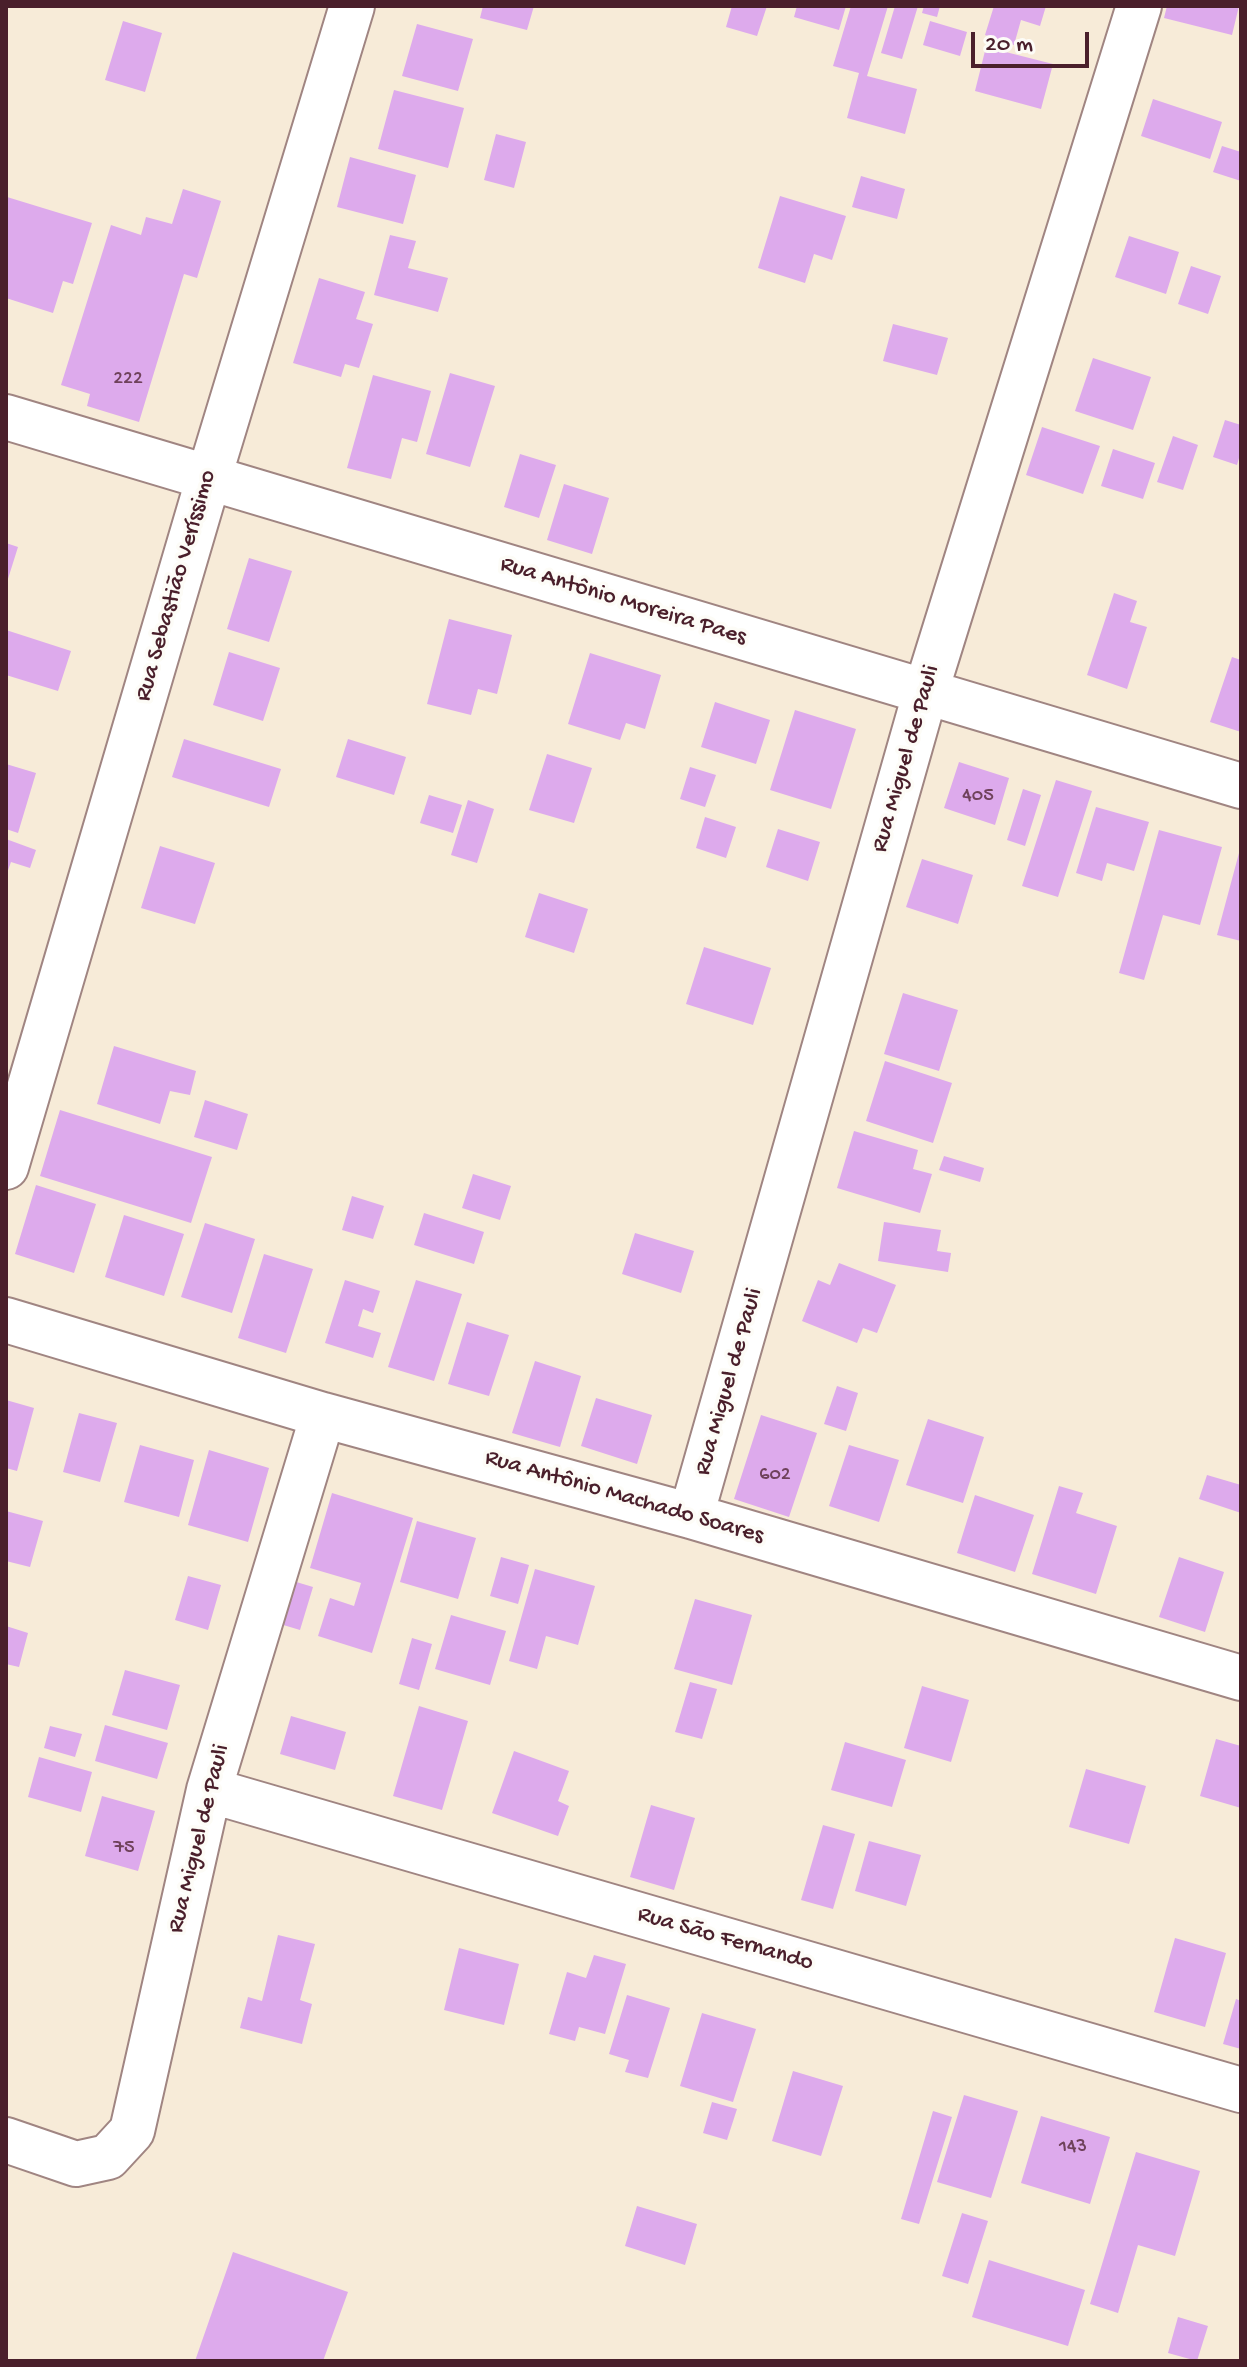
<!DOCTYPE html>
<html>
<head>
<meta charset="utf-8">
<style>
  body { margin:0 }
  #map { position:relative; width:1247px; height:2367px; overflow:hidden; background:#f7ebd8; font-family:"Gochi Hand",sans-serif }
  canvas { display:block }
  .frame { position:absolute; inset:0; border:8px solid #4a1f2b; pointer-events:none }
  .scale { position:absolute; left:971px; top:32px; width:118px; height:36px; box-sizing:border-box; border:4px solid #4a1f2b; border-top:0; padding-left:10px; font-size:24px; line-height:28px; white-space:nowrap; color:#4a1f2b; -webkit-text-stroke:6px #fdfcf7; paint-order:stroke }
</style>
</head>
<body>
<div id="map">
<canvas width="1247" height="2367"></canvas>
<div class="frame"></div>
<div class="scale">20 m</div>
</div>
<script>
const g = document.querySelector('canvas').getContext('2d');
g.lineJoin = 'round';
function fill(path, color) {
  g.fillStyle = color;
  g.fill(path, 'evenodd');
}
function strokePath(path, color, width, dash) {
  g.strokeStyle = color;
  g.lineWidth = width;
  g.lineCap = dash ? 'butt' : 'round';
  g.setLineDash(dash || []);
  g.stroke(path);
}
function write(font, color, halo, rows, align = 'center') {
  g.font = font + ' "Gochi Hand",sans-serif';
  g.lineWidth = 7;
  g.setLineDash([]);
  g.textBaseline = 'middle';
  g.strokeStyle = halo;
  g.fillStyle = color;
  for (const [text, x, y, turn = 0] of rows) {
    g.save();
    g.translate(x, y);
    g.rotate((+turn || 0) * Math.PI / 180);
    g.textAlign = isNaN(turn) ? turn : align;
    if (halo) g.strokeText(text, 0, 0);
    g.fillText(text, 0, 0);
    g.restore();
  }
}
fill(new Path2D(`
  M483 6H534L527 30 480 18Z
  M732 6H767L757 36 726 27Z
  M797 6H846L839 30 794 17Z
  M851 6H888L867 76 917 89 905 134 847 118 859 73 833 66Z
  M895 6H918L902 59 881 53Z
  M924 6H940L937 17 922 13Z
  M994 6H1046L1040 26 1021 20 1014 45 985 35Z
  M1167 6H1239L1232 35 1164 18Z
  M123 21 162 33 145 92 105 80Z
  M930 21 967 32 960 56 923 45Z
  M417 24 473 39 458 91 402 76Z
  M986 47 1053 64 1041 109 975 91Z
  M394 90 464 108 448 168 378 149Z
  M1153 99 1222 122 1210 159 1141 136Z
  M496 134 526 142 514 188 484 180Z
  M1222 146 1241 152V181L1213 172Z
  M350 157 416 175 403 224 337 207Z
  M861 176 905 189 897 219 852 207Z
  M183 189 221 201 197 278 184 274 139 422 87 406 90 394 61 385 111 225 141 235 146 217 172 224Z
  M780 196 846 216 832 260 814 254 805 283 758 268Z
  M7 197 92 223 73 284 63 281 53 313 6 298Z
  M390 235 416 241 408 268 448 278 438 312 374 295Z
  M1129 236 1179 252 1166 294 1115 277Z
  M1191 266 1221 276 1208 314 1178 304Z
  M319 278 365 292 356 319 373 324 359 368 345 364 341 377 293 363Z
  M893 324 948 338 937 375 883 361Z
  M1093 358 1151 377 1133 430 1075 411Z
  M450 373 495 386 470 467 426 454Z
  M373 375 431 391 417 442 402 438 391 479 347 468Z
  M1225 420 1241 425V451L1237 465 1213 457Z
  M1042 427 1100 446 1083 494 1026 475Z
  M1173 436 1198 445 1183 490 1157 482Z
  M1113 449 1155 463 1143 499 1101 486Z
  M520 454 556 465 539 518 504 507Z
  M564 484 609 498 592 554 547 540Z
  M6 543 18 547 7 582H6Z
  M249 558 292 571 269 642 227 629Z
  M1114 593 1137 601 1130 622 1147 627 1127 689 1087 675Z
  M449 619 512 635 497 694 478 689 471 715 427 704Z
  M6 630 71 651 58 691 6 675Z
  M229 652 280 668 263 721 213 705Z
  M590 653 661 675 645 729 626 723 620 740 568 724Z
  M1232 657 1241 660V732L1210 722Z
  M715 702 770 720 756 764 701 747Z
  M795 710 856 729 831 809 770 790Z
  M184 739 281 769 269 807 172 777Z
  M348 739 406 757 394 795 336 777Z
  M547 754 592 768 574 823 529 810Z
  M959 762 1009 778 995 825 944 808Z
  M6 764 36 773 18 833 6 829Z
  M690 767 716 775 705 807 680 799Z
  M1056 780 1092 791 1058 897 1022 886Z
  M1023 789 1041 795 1025 846 1007 840Z
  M429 795 462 805 453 833 420 823Z
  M468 800 494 809 477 863 451 855Z
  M1096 807 1149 822 1134 871 1107 863 1102 881 1076 873Z
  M705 817 736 827 726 858 696 848Z
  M778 829 820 842 808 881 766 867Z
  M1159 830 1222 847 1200 925 1163 915 1144 980 1119 973Z
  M6 839 36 850 30 868 11 862 6 876Z
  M160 846 215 863 195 924 141 908Z
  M1239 853H1241V941L1217 935Z
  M922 859 973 875 958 924 906 907Z
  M539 893 588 909 574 953 525 937Z
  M704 947 771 968 753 1025 686 1004Z
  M903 993 958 1010 939 1071 884 1054Z
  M114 1046 196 1071 190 1095 170 1091 160 1124 97 1104Z
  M885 1061 952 1083 933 1143 866 1121Z
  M205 1100 248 1114 237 1150 194 1137Z
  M60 1110 212 1157 191 1223 40 1176Z
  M854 1131 918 1150 913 1169 932 1174 920 1213 837 1188Z
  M944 1156 984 1168 980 1182 939 1170Z
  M473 1174 511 1186 500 1220 462 1208Z
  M36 1185 96 1204 74 1273 15 1254Z
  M352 1196 384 1206 373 1239 342 1230Z
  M424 1213 484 1232 474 1264 414 1245Z
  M124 1215 184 1234 164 1296 105 1277Z
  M884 1222 941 1230 937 1251 951 1253 948 1272 878 1261Z
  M205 1223 255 1239 232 1313 181 1297Z
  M635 1233 694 1251 681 1293 622 1274Z
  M264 1254 313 1269 286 1353 238 1338Z
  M839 1263 896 1285 877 1333 863 1328 857 1343 802 1321 818 1280 830 1285Z
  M345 1280 380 1291 373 1313 363 1309 358 1326 381 1333 373 1358 325 1343Z
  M416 1280 462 1294 434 1381 388 1367Z
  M467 1322 509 1335 489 1396 448 1384Z
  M535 1361 581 1376 560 1447 512 1433Z
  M837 1386 858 1393 846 1431 824 1424Z
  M596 1398 652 1415 637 1464 581 1446Z
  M6 1400 34 1408 17 1471 6 1468Z
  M79 1413 117 1423 100 1482 63 1472Z
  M761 1415 817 1433 789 1517 734 1499Z
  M928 1419 984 1437 963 1503 906 1485Z
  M140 1445 194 1460 179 1517 124 1502Z
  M849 1445 899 1460 879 1522 829 1506Z
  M209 1450 269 1468 248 1542 188 1525Z
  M1207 1475 1241 1485V1513L1199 1499Z
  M1059 1486 1083 1493 1076 1513 1117 1526 1096 1594 1032 1574Z
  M332 1493 413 1518 372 1653 318 1636 330 1598 354 1606 361 1583 310 1568Z
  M975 1495 1034 1515 1015 1572 957 1553Z
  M6 1511 43 1521 30 1567 6 1561Z
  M417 1521 476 1538 458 1599 400 1582Z
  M501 1557 529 1565 518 1604 490 1596Z
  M1179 1557 1224 1572 1205 1632 1159 1617Z
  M535 1569 595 1586 578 1645 546 1636 537 1669 509 1661Z
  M188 1576 221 1585 208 1630 175 1620Z
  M283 1578 313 1587 300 1630 270 1621Z
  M695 1599 752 1615 732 1685 674 1669Z
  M451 1615 506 1631 490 1685 435 1669Z
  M6 1626 28 1633 19 1667 6 1664Z
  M412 1638 432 1644 419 1690 399 1684Z
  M125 1670 180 1685 167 1730 112 1715Z
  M690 1682 717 1689 702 1739 675 1732Z
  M922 1686 969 1700 951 1762 904 1748Z
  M419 1706 468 1721 442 1810 393 1796Z
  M291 1716 346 1732 335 1770 280 1754Z
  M105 1725 168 1743 157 1779 95 1761Z
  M50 1726 82 1734 75 1757 44 1748Z
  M1216 1739 1241 1746V1808L1200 1796Z
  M845 1742 906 1760 892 1807 831 1790Z
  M514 1751 569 1771 558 1801 569 1806 558 1836 492 1813Z
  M39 1757 92 1772 81 1812 28 1797Z
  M1086 1769 1146 1786 1129 1844 1069 1827Z
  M102 1796 155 1811 138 1871 85 1856Z
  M651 1805 695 1818 674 1890 630 1877Z
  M823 1825 855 1834 833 1909 801 1900Z
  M869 1841 921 1855 906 1906 855 1891Z
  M278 1935 315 1944 300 2000 312 2004 302 2044 240 2028 248 1997 262 2001Z
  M1175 1938 1226 1953 1205 2027 1154 2012Z
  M459 1948 519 1964 504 2025 444 2010Z
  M594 1955 626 1964 605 2034 579 2027 575 2041 549 2034 567 1972 586 1978Z
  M627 1995 670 2008 648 2078 625 2072 629 2060 609 2054Z
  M1236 1999 1241 2001V2049L1223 2044Z
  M702 2013 756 2029 733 2102 680 2086Z
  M793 2071 843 2086 821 2156 772 2141Z
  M964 2095 1018 2111 991 2198 937 2182Z
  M712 2102 737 2109 727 2140 703 2133Z
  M933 2111 952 2117 919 2224 901 2219Z
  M1041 2116 1110 2137 1090 2204 1021 2183Z
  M1136 2152 1200 2171 1175 2256 1138 2245 1118 2313 1090 2304Z
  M637 2206 697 2224 685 2265 625 2246Z
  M962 2213 988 2221 968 2284 942 2276Z
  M233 2252 348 2292 323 2361H195Z
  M989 2260 1085 2290 1068 2346 972 2317Z
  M1178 2317 1208 2326 1197 2361 1168 2353Z`), '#ddaaec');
const minor = new Path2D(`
  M6 417 1241 786
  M6 1167 209 477 352 6
  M6 1320 323 1415 691 1516 1241 1678
  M691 1516 925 694 1139 6
  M209 1790 1241 2090
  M6 2140 76 2164 108 2157 132 2131 209 1790 323 1415`);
strokePath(minor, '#a08582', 48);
strokePath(minor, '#fff', 44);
write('20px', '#6f425b', null, [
  ["222",128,380],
  ["405",978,797],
  ["602",775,1476],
  ["75",124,1849],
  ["143",1073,2148]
]);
write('24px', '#4a1f2b', '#fdfcf7', [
  ["Rua Sebastião Veríssimo",177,586,-74],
  ["Rua Antônio Moreira Paes",623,602,17],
  ["Rua Miguel de Pauli",907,759,-74],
  ["Rua Miguel de Pauli",730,1382,-74],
  ["Rua Antônio Machado Soares",624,1498,16],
  ["Rua Miguel de Pauli",200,1839,-76],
  ["Rua São Fernando",725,1940,16]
]);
</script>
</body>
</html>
